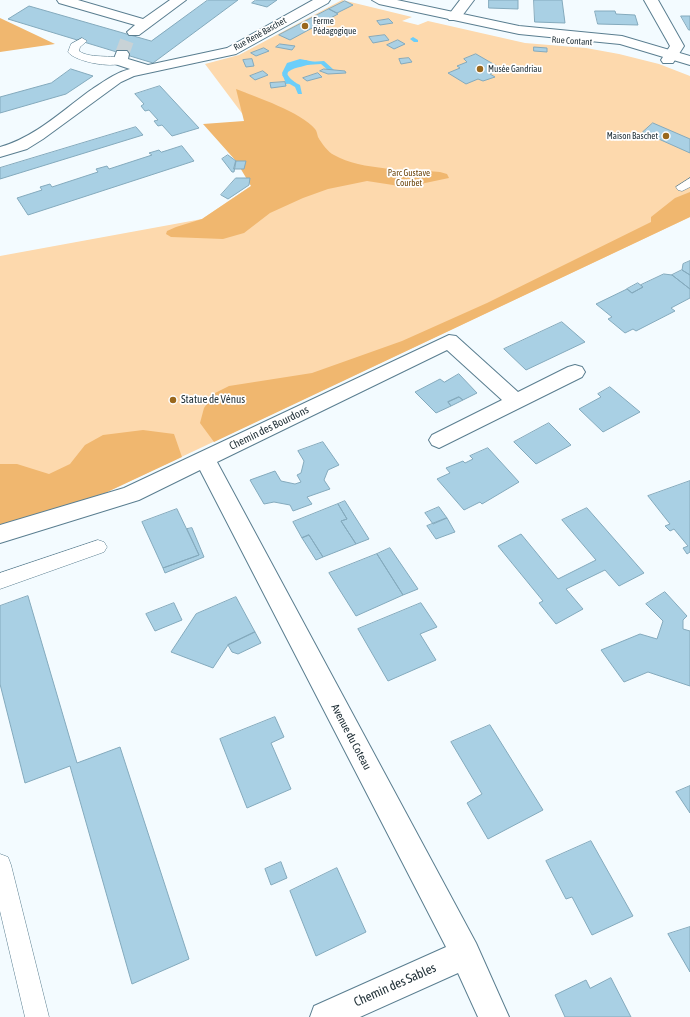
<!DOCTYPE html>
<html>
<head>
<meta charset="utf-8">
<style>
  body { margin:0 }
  canvas { display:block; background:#f3fbff }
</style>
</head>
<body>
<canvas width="690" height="1017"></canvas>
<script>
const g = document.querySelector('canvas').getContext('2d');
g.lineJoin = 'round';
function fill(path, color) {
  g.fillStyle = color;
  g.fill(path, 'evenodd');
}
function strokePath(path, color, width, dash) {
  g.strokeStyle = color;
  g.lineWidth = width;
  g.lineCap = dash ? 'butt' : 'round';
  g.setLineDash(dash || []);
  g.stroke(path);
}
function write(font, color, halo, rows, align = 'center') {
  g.font = font + ' "Asap Condensed",sans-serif';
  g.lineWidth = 3.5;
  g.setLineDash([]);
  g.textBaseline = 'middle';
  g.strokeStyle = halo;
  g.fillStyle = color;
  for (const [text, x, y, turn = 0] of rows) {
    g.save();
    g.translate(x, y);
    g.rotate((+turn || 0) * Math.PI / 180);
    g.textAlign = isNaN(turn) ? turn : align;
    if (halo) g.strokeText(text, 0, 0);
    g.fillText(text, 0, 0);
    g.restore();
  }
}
fill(new Path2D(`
  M342 0 412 17 402 21 418 25 428 21 525 43 586 48 619 54 659 64 690 76V217L105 493 0 526V256L202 219 251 186 259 136 205 64 239 55Z`), '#fdd9ad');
fill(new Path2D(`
  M0 18 55 44 0 52Z
  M236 89C256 97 301 112 315 129 317 131 317 134 318 137 322 144 328 152 334 155 362 171 409 169 440 172L447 174 449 178 406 187 367 181 328 189 303 198 270 213 244 233 223 239 171 237 166 234 167 231 176 227 202 219 251 186 236 161 203 124 244 121Z
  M690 192V217L214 442 200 423 204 408 215 393 229 386 312 373 402 341 487 303 651 222V217L675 198Z
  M143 430 174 434 182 457 105 493 0 526V464H17L49 474 70 464 85 445 103 435Z`), '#f0b76f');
fill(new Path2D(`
  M300 59 315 62C306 67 296 66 288 72L287 76 296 83 286 84 282 73 287 63Z`), '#6bcefa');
fill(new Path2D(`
  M413 37 418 40V42H414L410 39Z
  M302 60H306L309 62 324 61 334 70 329 71 321 64 306 65 302 62Z
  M283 74H287L292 81 300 85 302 94H298L295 87 288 83 282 75Z`), '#6bcefa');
const building = new Path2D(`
  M208 0H238L153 63 8 19 29 6 151 41Z
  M256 0H277L267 7 252 3Z
  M489 0H518V9L489 8Z
  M534 0H562L565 23 535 22Z
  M345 1 353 5 337 13 329 9Z
  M329 9 338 14 290 40 279 35Z
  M595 11H615L616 14 635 15 638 25 598 24Z
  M681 16H690V30H689Z
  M389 19 393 23 380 25 377 21Z
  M385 35 389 40 373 43 369 37Z
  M398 40 405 44 394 49 387 45Z
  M280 44 295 46 292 50 276 47Z
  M534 47 547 48V52L534 51Z
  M264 48 269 51 256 56 251 53Z
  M476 54 502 69 490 74 495 77 483 81 478 79 466 84 448 73 460 68 457 66 467 62 464 59Z
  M409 58 412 62 401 64 399 59Z
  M252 59 254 66 246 67 243 60Z
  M71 69 93 76 66 94 0 113V97L51 83Z
  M324 69 345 71 346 73 328 74 320 71Z
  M263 71 268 75 255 80 250 76Z
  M318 73 322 77 307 81 303 78Z
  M285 82 286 86 271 88 270 83Z
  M160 86 199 128 172 136 162 125 158 126 154 121 158 120 149 110 145 111 141 106 144 104 135 94Z
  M653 123 690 139V153L643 132Z
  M136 127 143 135 0 179V168Z
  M182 146 194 161 28 215 17 198 42 190 40 187 50 184 52 187 98 172 96 169 107 166 109 169 152 155 149 153 159 150 161 152Z
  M228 155 236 161 234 172H232L222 159Z
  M236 161H246L244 169H234Z
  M236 178H250L249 185 228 199 221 195Z
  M690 261V275L682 270 683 264Z
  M682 270 690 275V289L672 275Z
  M664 274 672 275 690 289V298L671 308 675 311 636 331 633 329 625 333 608 319 612 317 596 304 627 289 632 293 643 287 641 285Z
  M638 283 643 287 632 293 627 289Z
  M562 322 585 342 526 370 504 349Z
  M459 374 477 393 463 400 459 397 448 402 451 406 436 413 415 392 440 379 444 382Z
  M610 387 640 412 603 432 579 409 601 397 598 394Z
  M459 397 463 400 451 406 448 402Z
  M549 423 571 445 536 464 514 442Z
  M323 442 339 465 328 470 324 480 330 489 307 497 312 504 293 511 290 505 274 502 264 504 250 480 275 471 281 481 295 484 301 482 297 475 301 473 304 461 298 451Z
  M488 448 519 482 482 504 480 502 464 510 437 479 450 473 446 468 463 461 465 463 473 459 470 456Z
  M690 481V552L687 554 683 548 688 546 674 529 670 531 665 526 670 524 648 496Z
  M345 501 369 539 356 544 341 521 347 519 338 504Z
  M338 504 347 519 341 521 356 544 323 557 309 535 302 538 293 522Z
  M439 507 447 518 433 524 425 513Z
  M587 508 644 573 619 586 605 570 566 589 583 609 556 624 539 603 543 601 498 546 521 534 558 579 596 560 562 520Z
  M177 509 199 555 163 568 142 522Z
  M447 518 455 532 436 539 427 526Z
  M192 528 204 557 165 573 163 568 199 555 187 529Z
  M309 535 323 557 316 560 302 538Z
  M390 548 418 589 403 595 377 554Z
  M377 554 403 595 356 616 329 573Z
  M665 592 687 616 683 620V629L690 631V686L648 672 624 682 601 650 640 634 657 639 663 621 646 604Z
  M28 596 77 763 120 747 189 959 132 984 70 766 25 783 0 684V606Z
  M236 597 255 632 228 645 213 668 171 652 196 614Z
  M174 603 182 620 155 631 146 614Z
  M421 603 437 627 420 634 436 660 388 681 358 629Z
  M255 632 261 643 238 654 232 652 228 645Z
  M275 717 284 737 271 743 291 789 247 808 220 739Z
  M490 725 543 810 488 839 467 803 482 794 451 742Z
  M690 786V813L676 792Z
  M591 841 633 916 592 935 572 897 566 899 546 861Z
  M281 862 287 878 271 885 265 869Z
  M337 868 366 932 316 956 290 891Z
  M690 927V972L668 934Z
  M611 978 631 1017H565L555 995 586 980 590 988Z`);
fill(building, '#a9d0e4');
strokePath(building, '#84aabd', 1);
strokePath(new Path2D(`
  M122 54 129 35`), '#c8d2d6', 14, [14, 8]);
const lane = new Path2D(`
  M82 38 87 41 80 47 79 51C91 60 118 53 125 61 117 70 75 62 68 52L71 44Z
  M690 178V187L682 191 678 190 676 187Z
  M98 540 104 542 107 547 104 552 0 589V573Z
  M0 854 8 857 11 865 49 1017H25L0 911Z`);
const street = new Path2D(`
  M57 0H78L143 19 170 0H186L139 35H129L127 32 135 25 59 3Z
  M313 0H330L328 3 236 54 134 76 121 82 43 139 27 149 0 157V147C33 138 60 113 88 92 102 83 114 73 130 69L115 64 113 61 117 51H127L129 54 128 59 148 65 227 48Z
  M460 0H474L459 20H449L447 17Z
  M644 0H658L684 46 673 63H663L661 60 670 46Z
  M449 335 456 336 518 392 568 367 575 365 582 367 585 372 582 377 439 448 432 445 429 440 432 435 502 400 447 350 217 462 476 943 509 1017H478L458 973 360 1017H310L314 1006 446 947 200 470 139 500 0 543V525L124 488Z`);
const secondary = new Path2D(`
  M372 0H397L519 26 622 36 690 56V65L620 44 519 34 379 4Z`);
strokePath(lane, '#5a7e90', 1);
strokePath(street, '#5a7e90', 2);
strokePath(secondary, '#5a7e90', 2);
fill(lane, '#fff');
fill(street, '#fff');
fill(secondary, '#fff');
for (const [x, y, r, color] of [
  [305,26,4,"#9a681d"],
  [480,69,4,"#9a681d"],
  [666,136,4,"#9a681d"],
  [173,400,4,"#9a681d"]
]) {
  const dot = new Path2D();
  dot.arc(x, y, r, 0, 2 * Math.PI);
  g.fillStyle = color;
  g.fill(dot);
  strokePath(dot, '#fff', 1.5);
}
write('9px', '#1d2d34', '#fff', [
  ["Ferme",313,21],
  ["Pédagogique",313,31],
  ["Musée Gandriau",488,69],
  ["Maison Baschet",658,136,"right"]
], 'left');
write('9px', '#1d2d34', '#fff', [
  ["Rue René Baschet",260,34,-29],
  ["Rue Contant",572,41,4]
]);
write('9px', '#6e4810', '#fff', [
  ["Parc Gustave",409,173],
  ["Courbet",409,183]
]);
write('11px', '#1d2d34', '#fff', [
  ["Statue de Vénus",181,400]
], 'left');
write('11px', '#1d2d34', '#fff', [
  ["Chemin des Bourdons",269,428,-26],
  ["Avenue du Coteau",351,737,62]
]);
write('13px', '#1d2d34', '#fff', [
  ["Chemin des Sables",395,985,-24]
]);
</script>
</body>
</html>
